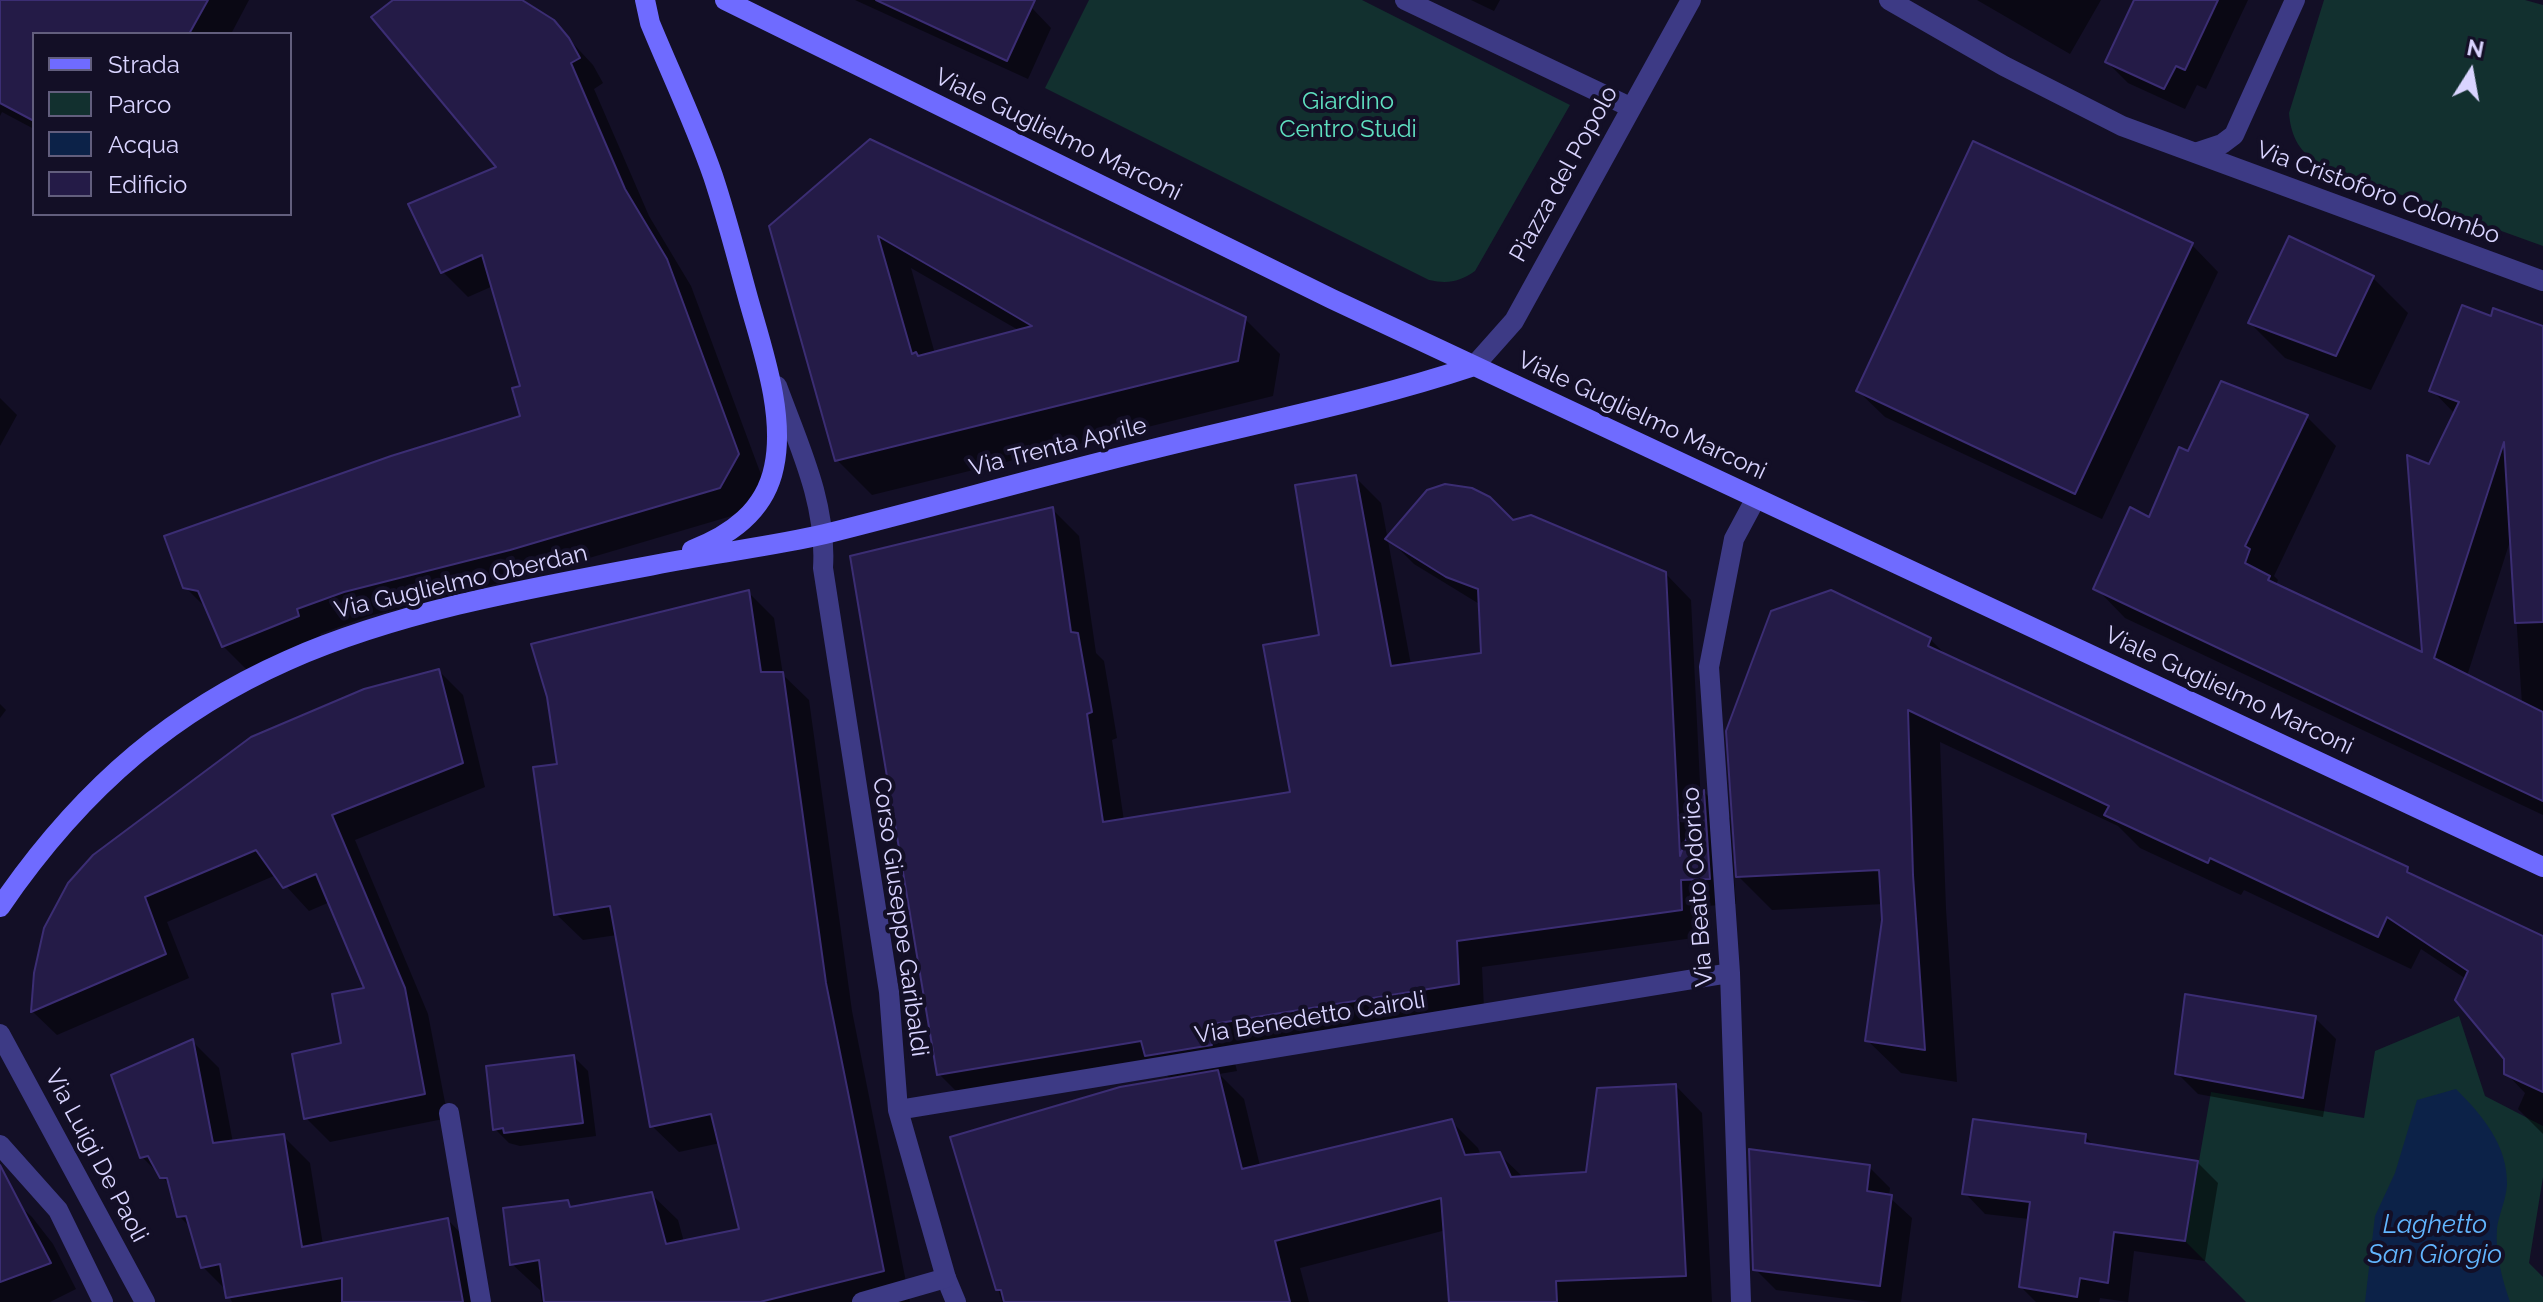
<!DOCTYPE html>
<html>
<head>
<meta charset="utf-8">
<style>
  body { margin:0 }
  #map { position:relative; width:2543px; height:1302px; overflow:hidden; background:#130f26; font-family:Raleway,sans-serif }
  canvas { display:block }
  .legend { position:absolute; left:32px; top:32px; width:260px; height:184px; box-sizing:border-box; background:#130f26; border:2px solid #625e7d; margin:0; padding:10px 14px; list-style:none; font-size:24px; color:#d9d4ff }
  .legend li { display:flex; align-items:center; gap:16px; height:40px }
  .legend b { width:40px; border:2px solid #625e7d }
  .north { position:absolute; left:2431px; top:32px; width:80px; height:80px; -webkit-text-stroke:6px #130f26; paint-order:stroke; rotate:11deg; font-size:22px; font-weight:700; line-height:32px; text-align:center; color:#d9d4ff }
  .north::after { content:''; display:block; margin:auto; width:28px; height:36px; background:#d9d4ff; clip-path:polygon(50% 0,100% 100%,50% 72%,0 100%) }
</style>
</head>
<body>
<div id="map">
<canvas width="2543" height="1302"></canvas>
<ul class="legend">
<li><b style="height:10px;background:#6f6bff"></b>Strada</li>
<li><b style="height:22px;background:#12302f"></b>Parco</li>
<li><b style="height:22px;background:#0c2248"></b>Acqua</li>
<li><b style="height:22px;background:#241b47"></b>Edificio</li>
</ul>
<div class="north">N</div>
</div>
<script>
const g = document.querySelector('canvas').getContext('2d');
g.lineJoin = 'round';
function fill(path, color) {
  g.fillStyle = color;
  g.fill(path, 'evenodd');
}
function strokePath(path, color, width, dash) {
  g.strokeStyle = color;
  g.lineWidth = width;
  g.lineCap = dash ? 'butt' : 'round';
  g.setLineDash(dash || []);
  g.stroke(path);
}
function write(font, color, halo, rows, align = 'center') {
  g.font = font + ' Raleway,sans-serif';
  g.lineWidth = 8;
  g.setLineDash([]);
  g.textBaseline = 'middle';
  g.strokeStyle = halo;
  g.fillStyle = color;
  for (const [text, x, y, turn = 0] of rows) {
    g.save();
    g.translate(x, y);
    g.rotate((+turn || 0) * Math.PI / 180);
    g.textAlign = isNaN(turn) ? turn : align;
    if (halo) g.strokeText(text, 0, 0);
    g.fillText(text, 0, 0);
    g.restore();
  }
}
fill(new Path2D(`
  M1089 0H1362L1570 105 1475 271C1459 282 1448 284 1429 280L1045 88Z
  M2324 0H2525L2543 5V246L2321 166C2300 152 2291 138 2289 113Z
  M2459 1016 2485 1096 2543 1126V1177L2529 1263 2543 1277V1302H2246L2185 1241 2211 1092 2364 1118 2375 1051Z`), '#12302f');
fill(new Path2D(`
  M2456 1089C2482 1115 2508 1145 2507 1185 2506 1200 2499 1214 2497 1228 2495 1253 2502 1279 2510 1302H2365L2375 1216 2395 1173 2417 1100Z`), '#0c2248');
fill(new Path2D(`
  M0 0H249L231 34H34V129L2 112 0 116Z
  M398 0H515L553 22 593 65 603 83 594 89 649 216 691 286 763 480 745 512 535 574 369 616 320 634 323 641 248 671 223 646 209 611 184 586 523 417V387L493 286 468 297 443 272 499 168Z
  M855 0H1016L1031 7 1051 28 1028 79Z
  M1471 0H1500L1494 11Z
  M1977 0H2101L2070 54Z
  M2136 0H2248L2206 89 2197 85 2185 109 2128 83 2107 62Z
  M870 142 1245 319 1280 354 1273 396 872 495 837 460ZM911 268 1020 331 935 354Z
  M2192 245 2218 272 2102 519 1885 417 1858 391Z
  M2373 278 2408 313 2371 390 2285 358 2250 323Z
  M2492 318 2543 328V815L2125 618 2096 588 2150 519 2189 454 2307 417 2336 446 2274 576 2278 580 2276 585 2424 655 2430 466 2455 414 2432 390ZM2511 538 2522 704 2467 676Z
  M0 398 17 415 0 446Z
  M1355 477 1381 503 1411 665 1483 654 1481 605 1414 564 1388 538 1512 522 1665 573 1691 600 1701 804 1705 793 1730 818 1736 904 1706 906 1708 936 1482 967 1484 1009 1232 1051 1237 1071 1219 1074 1244 1099 1260 1166 1451 1121 1478 1148 1481 1156 1499 1154 1524 1178 1588 1174 1676 1086 1702 1113 1712 1302H1452L1446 1230 1300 1268 1309 1302H1002L952 1139 1171 1080 1160 1068 965 1100 939 1074 1053 510 1079 536 1096 653 1104 661 1117 738 1112 740 1124 821 1292 794Z
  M748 592 774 618 783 675 809 700 852 1011 910 1302H542L540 1290 512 1264 567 1202 574 1209 651 1194 678 1220 684 1242 741 1230 720 1143 679 1152 652 1126 617 935 583 940 556 914 559 766Z
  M1930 639 1949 658 2407 869 2417 879 2543 938V1134L2518 1109 2525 1093 2506 1073V1058L2466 979 2421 949 2411 969 2244 890 2241 895 2140 848 2118 826 1940 742 1946 909 1957 1082 1901 1073 1867 1040 1883 904 1772 910 1738 876Z
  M439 671 463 695 485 787 355 840 428 1014 448 1118 330 1142 306 1118 367 990 330 902 309 911 276 875 167 922 189 978 57 1035 33 1012 36 973Z
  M0 704 6 710 0 718Z
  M2315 1018 2336 1039 2323 1117 2198 1094 2177 1073Z
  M193 1042 219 1068 233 1143 284 1137 310 1163 323 1245 448 1220 474 1247 485 1302H232L226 1290 203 1267 192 1229 179 1216 171 1186 142 1157Z
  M574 1057 588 1071 596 1136 520 1146 509 1143 495 1129Z
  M2085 1136 2095 1147 2197 1162 2218 1183 2205 1261 2134 1251 2128 1302 2100 1298 2099 1302H2036L2021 1287 2029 1219 1985 1214 1965 1193Z
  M1869 1167 1890 1188 1889 1197 1912 1218 1901 1302H1871L1776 1290 1755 1269Z
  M0 1187 32 1217 53 1244 76 1289 50 1302H0Z`), '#0007');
const building = new Path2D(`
  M0 0H208L189 34H34V121L0 103Z
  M393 0H522L554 20 569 38 580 58 571 63 625 189 667 259 739 454 720 488 510 550 344 592 297 609 299 616 222 647 198 591 183 588 164 536 391 456 520 416 512 388 520 386 482 255 441 273 408 204 496 167 371 17Z
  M876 0H1035L1007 61Z
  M2134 0H2218L2185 70 2176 66 2164 89 2105 62Z
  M870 139 1246 317 1238 361 835 461 769 226ZM878 236 961 284 1032 326 918 356 916 352 912 354Z
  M1973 141 2193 243 2075 494 1856 391Z
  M2289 236 2374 276 2336 356 2248 323Z
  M2462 305 2491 316 2493 308 2543 326V622L2515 623 2504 442 2434 658 2543 712V801L2093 589 2130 507 2149 517 2179 447 2188 451 2221 381 2308 415 2245 546 2250 549 2245 563 2270 576 2268 580 2422 652 2407 455 2429 464 2459 402 2429 391Z
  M1356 475 1391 666 1481 653 1478 589 1446 577 1385 539 1427 490 1445 484 1472 488 1490 497 1513 520 1531 515 1666 572 1680 856 1704 790 1710 879 1681 880 1682 910 1457 941 1459 984 1207 1025 1212 1045 1145 1056 1141 1041 937 1075 850 556 1053 507 1071 632 1078 633 1092 712 1087 714 1103 822 1290 792 1263 645 1319 635 1295 485Z
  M749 590 761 672H783L826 983 884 1271 760 1302H544L539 1260 510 1265 503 1208 568 1200 570 1207 652 1192 666 1244 739 1229 711 1114 650 1127 610 906 554 915 533 767 557 764 547 697 531 644Z
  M1831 590 1931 638 1928 646 2408 867 2407 872 2543 936V1092L2504 1074V1059L2455 1000 2468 971 2387 917 2378 937 2210 858 2208 863 2104 815 2109 806 1908 710 1913 875 1925 1050 1865 1041 1882 920 1879 870 1736 877 1726 731 1771 611Z
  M439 669 463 763 332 815 405 988 425 1094 304 1119 292 1054 341 1043 332 994 364 988 316 874 283 888 256 850 145 897 166 954 31 1012 34 973 44 928 68 883 93 855 251 737 364 689Z
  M2185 994 2316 1016 2303 1098 2175 1074Z
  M193 1039 213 1143 284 1134 302 1247 448 1218 463 1302H342V1278L226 1298 220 1264 201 1268 186 1216 177 1217 167 1178H160L148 1156 140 1158 111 1075Z
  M574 1055 583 1123 504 1133 503 1128 493 1130 486 1066Z
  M1218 1070 1242 1169 1452 1119 1465 1155 1500 1152 1511 1177 1586 1172 1597 1088 1676 1084 1686 1276 1556 1281 1557 1302H1449L1441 1198 1275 1241 1290 1302H1004L1001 1290H996L950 1137 1120 1087Z
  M1973 1119 2086 1134 2085 1143 2198 1161 2185 1241 2114 1232 2108 1283 2080 1278 2077 1297 2019 1287 2030 1202 1962 1194Z
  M1749 1149 1870 1165 1867 1191 1892 1195 1880 1286 1753 1270Z
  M0 1165 51 1263 0 1282Z`);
fill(building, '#241b47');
strokePath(building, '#3b2d73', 2);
strokePath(new Path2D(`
  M946 1278 956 1302`), '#3d3a85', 20);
strokePath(new Path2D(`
  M1405 0 1630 107
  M1889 0 2004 66 2122 126 2543 281
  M2195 153 2222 144 2234 135 2295 0
  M1474 366 1514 321 1691 0
  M777 386C799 446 827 503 823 568L889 992 898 1110 946 1278 862 1302
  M0 1034 145 1302
  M898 1110 1730 973
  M449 1113 481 1302
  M0 1145 58 1210 103 1302
  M1741 1302 1730 973 1709 667 1734 539 1756 498`), '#3d3a85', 20);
strokePath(new Path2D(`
  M645 0 650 23C671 74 695 124 713 176 727 218 738 262 750 305 764 354 785 416 774 467 765 511 731 535 692 550
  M725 0 1332 299 2543 867
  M0 907C179 645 391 614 681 560 729 551 778 545 825 534 937 506 1049 474 1161 447 1266 421 1372 400 1474 366`), '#6f6bff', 20);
write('24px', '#5fe0c0', '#130f26', [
  ["Giardino",1348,102],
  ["Centro Studi",1348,130]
]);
write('24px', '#d9d4ff', '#130f26', [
  ["Viale Guglielmo Marconi",1058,135,26],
  ["Piazza del Popolo",1564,174,-61],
  ["Via Cristoforo Colombo",2378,193,20],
  ["Viale Guglielmo Marconi",1642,416,25],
  ["Via Trenta Aprile",1058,447,-14],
  ["Via Guglielmo Oberdan",461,582,-13],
  ["Viale Guglielmo Marconi",2229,691,25],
  ["Via Beato Odorico",1698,887,-94],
  ["Corso Giuseppe Garibaldi",900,917,82],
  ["Via Benedetto Cairoli",1310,1018,-9],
  ["Via Luigi De Paoli",96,1156,62]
]);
write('italic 26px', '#62b6ff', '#130f26', [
  ["Laghetto",2435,1225],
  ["San Giorgio",2435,1255]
]);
</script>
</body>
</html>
